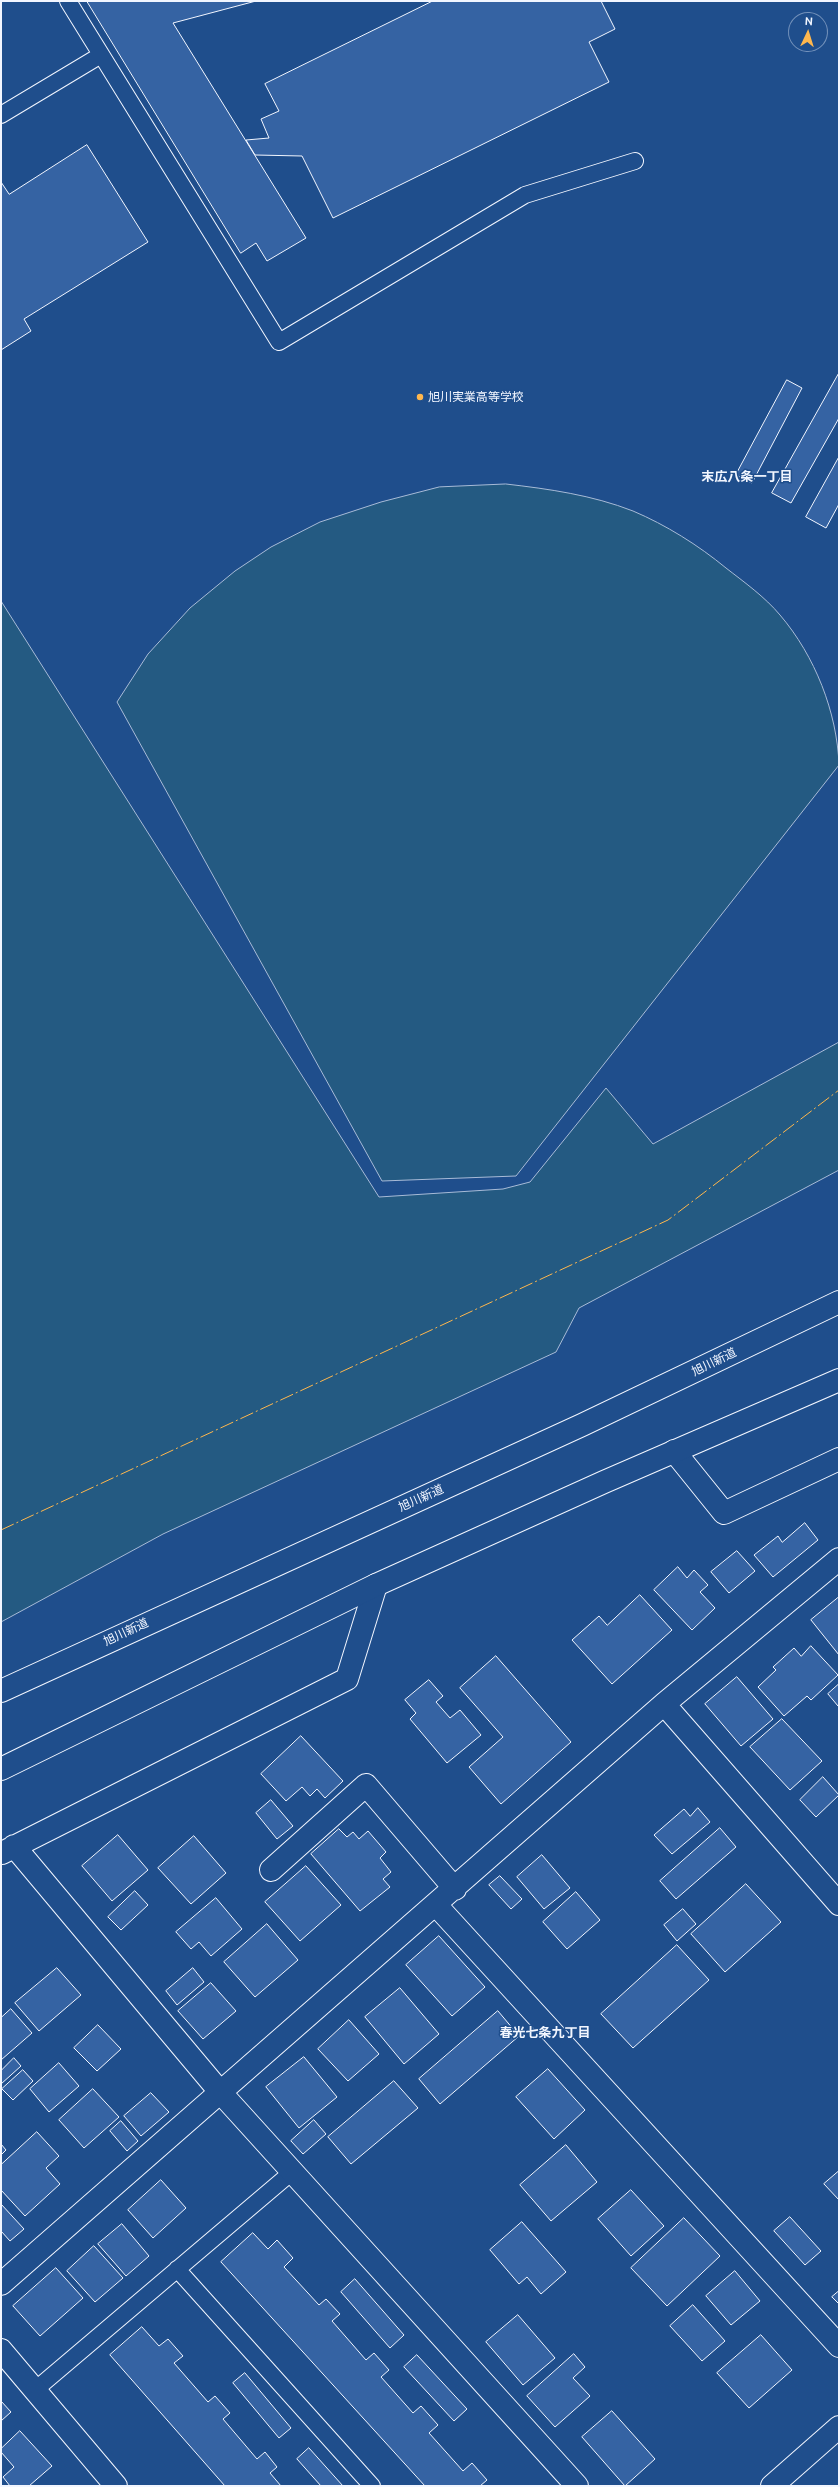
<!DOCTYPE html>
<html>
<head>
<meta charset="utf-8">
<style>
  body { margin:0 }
  #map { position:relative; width:840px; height:2487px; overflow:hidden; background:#1f4e8c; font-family:Ubuntu,sans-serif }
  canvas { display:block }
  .frame { position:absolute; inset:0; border:2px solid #f2f6ff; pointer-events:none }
  .north { position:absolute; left:788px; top:12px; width:40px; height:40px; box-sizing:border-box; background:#1f4e8c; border:1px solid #7391ba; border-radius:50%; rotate:4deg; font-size:11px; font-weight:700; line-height:16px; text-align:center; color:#f2f6ff }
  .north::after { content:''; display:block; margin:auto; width:14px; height:18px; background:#ffb74d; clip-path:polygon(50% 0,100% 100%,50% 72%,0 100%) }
</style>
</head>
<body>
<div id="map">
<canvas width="840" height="2487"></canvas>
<div class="frame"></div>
<div class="north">N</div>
</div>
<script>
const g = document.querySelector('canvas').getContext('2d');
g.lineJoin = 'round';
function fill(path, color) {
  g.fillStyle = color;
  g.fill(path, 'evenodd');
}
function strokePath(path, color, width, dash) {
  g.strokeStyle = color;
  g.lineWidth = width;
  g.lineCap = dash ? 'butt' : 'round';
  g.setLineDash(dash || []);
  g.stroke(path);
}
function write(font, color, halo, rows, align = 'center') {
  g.font = font + ' Ubuntu,"Noto Sans JP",sans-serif';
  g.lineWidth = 3;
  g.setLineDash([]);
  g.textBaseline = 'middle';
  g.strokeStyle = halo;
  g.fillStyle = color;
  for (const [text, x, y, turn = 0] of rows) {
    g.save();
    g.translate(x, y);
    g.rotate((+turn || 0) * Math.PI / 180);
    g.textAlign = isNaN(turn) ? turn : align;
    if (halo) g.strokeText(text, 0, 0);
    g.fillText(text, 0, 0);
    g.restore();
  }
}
const green = new Path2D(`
  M506 484C549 489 592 495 633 511 666 525 698 545 726 568 744 582 765 597 780 615 815 656 837 712 839 765L516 1176 382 1181 117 702 148 654 190 608 235 571 271 547 320 522 381 502 439 487Z
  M1 601 379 1197 503 1189 530 1182 606 1088 653 1144 839 1042V1170L579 1308 556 1352 163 1534 1 1622Z`);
fill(green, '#245a82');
strokePath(green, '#a8bbd7', 1);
const building = new Path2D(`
  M87 1H256L173 23 306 238 267 261 256 243 241 253Z
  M433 1H601L615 29 589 42 609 82 333 218 302 156 255 155 246 140 269 138 261 119 279 111 265 84Z
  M87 145 148 242 24 319 31 331 1 350V182L9 194Z
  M839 373V418L791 503 772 493Z
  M787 380 802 388 752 483 736 475Z
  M839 457V504L826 528 806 517Z
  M805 1523 818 1540 773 1577 754 1555 778 1536 782 1542Z
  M737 1551 755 1571 729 1593 711 1572Z
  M678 1567 687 1578 694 1570 708 1585 700 1592 715 1608 692 1630 654 1590Z
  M640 1595 672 1630 612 1684 572 1640 599 1616 607 1625Z
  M839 1597V1655L811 1620Z
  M811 1646 838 1675 811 1700 807 1696 784 1716 758 1687 776 1670 773 1667 794 1648 801 1656Z
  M496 1656 571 1742 501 1804 469 1767 503 1737 460 1688Z
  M737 1677 773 1719 741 1746 705 1704Z
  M429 1680 443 1696 436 1702 450 1718 460 1710 481 1735 447 1763 410 1719 416 1713 405 1700Z
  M839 1684V1705L838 1706 828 1694Z
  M782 1719 822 1761 790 1790 750 1747Z
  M301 1736 343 1781 325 1798 317 1789 310 1796 302 1787 286 1801 261 1774Z
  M823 1777 839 1795 816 1817 800 1800Z
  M271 1800 293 1826 277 1839 256 1813Z
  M698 1808 710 1822 672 1854 654 1835 684 1809 690 1816Z
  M720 1828 736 1847 676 1899 660 1881Z
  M339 1829 347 1837 353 1832 359 1839 368 1831 386 1852 380 1858 391 1872 383 1879 390 1887 360 1911 311 1854Z
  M118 1835 148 1870 112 1901 82 1866Z
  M194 1836 226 1873 191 1904 158 1868Z
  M542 1855 570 1888 544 1909 517 1877Z
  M306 1866 341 1905 300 1941 265 1902Z
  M500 1876 522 1899 511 1909 489 1885Z
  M746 1884 781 1922 725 1972 691 1934Z
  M135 1891 148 1905 121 1930 108 1917Z
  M576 1892 600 1920 567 1949 543 1922Z
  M216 1898 242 1929 211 1956 199 1942 191 1949 176 1932Z
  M683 1909 696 1924 677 1941 664 1925Z
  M267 1924 298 1960 255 1997 224 1962Z
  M439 1936 485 1987 452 2016 406 1965Z
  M677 1945 709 1980 633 2048 601 2014Z
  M57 1968 81 1995 39 2031 15 2003Z
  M193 1968 204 1982 177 2005 166 1991Z
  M211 1983 236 2011 203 2039 178 2011Z
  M400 1988 439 2034 404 2064 365 2017Z
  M11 2009 32 2033 1 2060V2018Z
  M498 2011 519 2036 440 2104 419 2079Z
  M349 2020 379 2054 348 2081 318 2049Z
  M98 2025 121 2049 97 2071 74 2048Z
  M304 2057 337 2097 299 2128 266 2087Z
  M14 2058 21 2066 1 2084V2071Z
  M59 2063 79 2086 49 2112 30 2089Z
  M548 2069 585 2110 554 2139 516 2097Z
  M23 2070 33 2081 13 2100 2 2089Z
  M394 2081 418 2108 351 2164 328 2137Z
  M93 2089 119 2117 84 2148 59 2120Z
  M151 2093 169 2112 141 2136 124 2116Z
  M314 2120 326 2134 303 2154 291 2141Z
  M121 2121 138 2141 127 2151 110 2131Z
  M37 2132 59 2156 46 2168 60 2184 25 2216 1 2190V2165Z
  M1 2144 6 2150 1 2155Z
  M566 2145 597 2182 551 2221 520 2185Z
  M839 2171V2200L824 2184Z
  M161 2180 186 2208 153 2238 128 2210Z
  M631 2190 664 2226 631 2256 598 2219Z
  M1 2204 24 2229 10 2241 1 2231Z
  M790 2217 821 2251 805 2265 774 2231Z
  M684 2218 720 2256 667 2306 631 2268Z
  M522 2222 566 2272 541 2294 527 2277 519 2284 490 2250Z
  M122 2224 149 2256 126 2276 98 2244Z
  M253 2233 268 2249 277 2240 293 2258 284 2267 319 2305 326 2299 340 2314 332 2321 366 2360 374 2353 389 2370 381 2377 413 2413 421 2406 438 2425 429 2433 463 2471 472 2463 487 2480 480 2486H425L221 2262Z
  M94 2246 123 2278 95 2302 67 2271Z
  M56 2268 83 2298 40 2336 13 2306Z
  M735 2271 760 2301 731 2325 706 2296Z
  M355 2279 404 2335 390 2348 341 2292Z
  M839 2291V2304L832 2297Z
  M693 2305 725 2341 702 2361 670 2326Z
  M518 2315 555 2358 523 2385 486 2342Z
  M142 2327 159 2346 168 2339 183 2356 174 2363 208 2402 215 2396 230 2413 223 2419 257 2459 265 2452 277 2467 270 2473 281 2486H225L110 2355Z
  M761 2335 792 2370 749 2408 717 2373Z
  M574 2354 585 2367 573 2378 590 2396 555 2427 527 2396Z
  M417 2355 467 2409 454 2421 404 2367Z
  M245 2373 291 2428 279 2438 233 2383Z
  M1 2401 11 2412 1 2421Z
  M612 2411 655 2459 625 2486 582 2437Z
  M20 2431 52 2466 29 2486H10L3 2477 14 2467 1 2452V2449Z
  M309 2448 343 2486H321L297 2459Z`);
fill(building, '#3563a3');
strokePath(building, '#f2f6ff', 1);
const lane = new Path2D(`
  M68 1 279 342 525 195 635 161
  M1 115 101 55
  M177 2269 372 2486
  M35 2390 292 2172`);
const street = new Path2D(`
  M674 1451 724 1513 839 1459
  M664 1704 839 1904
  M14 1846 221 2093 577 2486
  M2 1853 347 1679 376 1585
  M271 1870 366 1785 455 1889
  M436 1905 839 2346
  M1 2284 664 1704 839 1559
  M1 2350 116 2486
  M772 2486 839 2427`);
const highway = new Path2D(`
  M1 1691 582 1425 839 1302
  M1 1769 376 1585 604 1482 839 1380`);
strokePath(lane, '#f2f6ff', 18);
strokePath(street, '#f2f6ff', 24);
strokePath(highway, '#f2f6ff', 24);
strokePath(lane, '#1f4e8c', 16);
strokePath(street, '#1f4e8c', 22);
strokePath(highway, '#1f4e8c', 22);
strokePath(new Path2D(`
  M1 1530 668 1220 839 1090`), '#ffb74d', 1, [14, 3, 2, 3]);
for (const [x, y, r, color] of [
  [420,397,4,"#ffb74d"]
]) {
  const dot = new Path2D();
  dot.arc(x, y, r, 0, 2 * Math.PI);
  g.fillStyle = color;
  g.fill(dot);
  strokePath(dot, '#1f4e8c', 1.5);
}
write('12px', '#f2f6ff', '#1f4e8c', [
  ["旭川実業高等学校",428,397]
], 'left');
write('12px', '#f2f6ff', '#1f4e8c', [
  ["旭川新道",714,1362,-26],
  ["旭川新道",421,1498,-24],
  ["旭川新道",126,1632,-25]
]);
write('bold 13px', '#f2f6ff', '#1f4e8c', [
  ["末広八条一丁目",747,477],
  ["春光七条九丁目",545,2033]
]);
</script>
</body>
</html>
